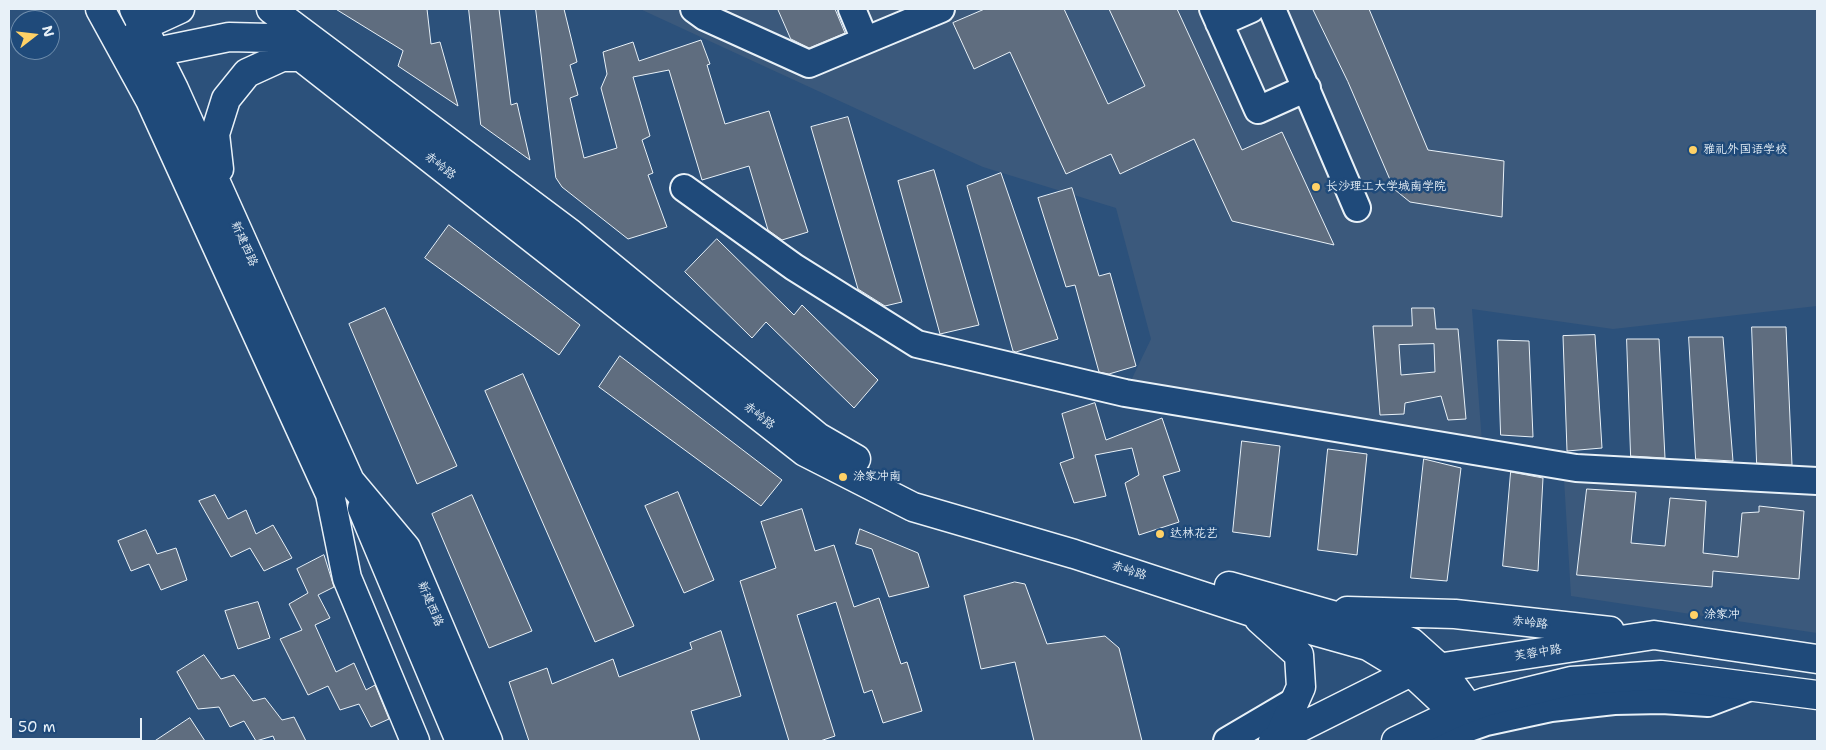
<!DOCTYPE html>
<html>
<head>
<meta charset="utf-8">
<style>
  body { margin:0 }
  #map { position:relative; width:1826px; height:750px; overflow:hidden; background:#2c517b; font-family:"Shantell Sans",sans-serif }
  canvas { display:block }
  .frame { position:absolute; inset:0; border:10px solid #e8f1f8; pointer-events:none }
  .north { position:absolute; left:10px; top:10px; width:50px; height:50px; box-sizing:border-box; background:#1f4a7a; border:1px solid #6f8dac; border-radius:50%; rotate:74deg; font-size:14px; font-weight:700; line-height:20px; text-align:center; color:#e8f1f8 }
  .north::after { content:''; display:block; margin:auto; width:18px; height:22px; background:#ffd166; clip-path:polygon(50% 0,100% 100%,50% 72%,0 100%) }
  .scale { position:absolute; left:10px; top:718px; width:132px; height:22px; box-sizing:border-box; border:2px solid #e8f1f8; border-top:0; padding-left:6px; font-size:15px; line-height:18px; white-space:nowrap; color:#e8f1f8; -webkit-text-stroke:4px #1f4a7a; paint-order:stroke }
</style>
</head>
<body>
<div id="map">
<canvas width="1826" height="750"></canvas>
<div class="frame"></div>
<div class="north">N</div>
<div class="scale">50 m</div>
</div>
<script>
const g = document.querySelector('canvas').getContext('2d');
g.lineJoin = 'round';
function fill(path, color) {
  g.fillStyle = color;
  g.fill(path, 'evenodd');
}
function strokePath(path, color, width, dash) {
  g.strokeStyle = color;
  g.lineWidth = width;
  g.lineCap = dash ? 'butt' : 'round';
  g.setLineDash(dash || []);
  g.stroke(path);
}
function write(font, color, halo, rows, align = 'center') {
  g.font = font + ' "Shantell Sans","LXGW WenKai TC",sans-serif';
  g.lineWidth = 5;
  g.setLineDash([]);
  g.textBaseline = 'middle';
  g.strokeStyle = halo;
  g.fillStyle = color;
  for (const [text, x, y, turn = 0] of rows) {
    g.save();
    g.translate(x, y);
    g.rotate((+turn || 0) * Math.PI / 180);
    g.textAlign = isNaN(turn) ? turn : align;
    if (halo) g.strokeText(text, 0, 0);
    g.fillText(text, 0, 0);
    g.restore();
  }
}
fill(new Path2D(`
  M640 9H1817V306L1613 329 1472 309 1483 456 1125 393 1151 339 1116 208 983 167Z
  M1564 479 1817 490V633L1571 596Z`), '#3b597c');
const building = new Path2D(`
  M336 9H427L431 44 440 42 458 106 398 66 403 51Z
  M469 9H499L511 105 517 103 530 160 481 125Z
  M536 9H564L577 62 570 65 578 95 570 98 584 158 617 148 601 88 607 74 603 52 633 42 639 61 701 40 710 64 707 65 725 124 769 111 808 232 782 240 768 230 749 166 702 180 669 70 633 77 650 136 642 140 653 173 648 175 667 227 628 239 562 187 556 178Z
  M778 9H835L845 33 809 48 791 39Z
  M985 9H1064L1108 104 1145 86 1109 9H1177L1242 150 1282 132 1334 245 1232 221 1194 139 1120 174 1111 154 1066 174 1010 52 974 69 953 23Z
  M1313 9H1369L1428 150 1504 161 1502 217 1410 202 1394 189 1348 82Z
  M848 117 902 302 885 306 858 289 811 127Z
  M934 170 979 325 940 334 898 181Z
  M1001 173 1058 339 1016 352 1013 351 967 186Z
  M1072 188 1099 276 1110 273 1136 366 1109 374 1099 372 1075 285 1066 287 1038 198Z
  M449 225 580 325 559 355 425 258Z
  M717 239 794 315 802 305 878 380 854 408 766 322 752 338 685 272Z
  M385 308 457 466 417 484 349 324Z
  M1412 308H1434L1436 329H1458L1466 419 1448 420 1441 396 1405 403 1404 414 1380 415 1373 326H1412ZM1434 344 1435 372 1401 375 1399 345Z
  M1752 327H1786L1792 465 1757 463Z
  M1595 335 1602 448 1567 451 1563 336Z
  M1689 337H1723L1733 461 1696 459Z
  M1627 339H1659L1665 458 1631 456Z
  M1498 340 1529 341 1533 437 1501 435Z
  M620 356 782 480 761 506 599 387Z
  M523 374 634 626 595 642 485 391Z
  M1095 403 1106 440 1162 418 1180 471 1163 476 1179 522 1139 535 1125 483 1139 475 1132 448 1095 455 1106 496 1074 503 1060 463 1074 458 1062 414Z
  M1242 441 1280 446 1270 537 1233 532Z
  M1328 449 1367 454 1357 555 1318 550Z
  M1424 459 1461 468 1447 581 1411 578Z
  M1511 472 1543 478 1538 571 1503 566Z
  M1587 489 1636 492 1631 543 1665 546 1670 498 1706 501 1703 553 1738 557 1742 513 1759 512V506L1804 511 1799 579 1713 571 1712 587 1577 575Z
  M678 492 714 580 684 593 645 506Z
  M215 495 228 519 246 510 256 534 273 525 292 558 264 571 250 548 231 557 199 501Z
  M472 495 532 631 489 648 432 514Z
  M802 509 815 551 834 545 854 607 879 598 901 664 907 662 922 711 883 723 872 690 864 693 836 602 797 615 835 736 820 741H789L740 581 776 568 761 522Z
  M860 529 918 553 929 587 889 597 872 549 856 544Z
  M146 530 157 554 176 548 187 580 161 590 149 564 131 571 118 541Z
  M324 555 334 587 318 595 330 618 315 625 336 672 354 663 366 690 375 685 389 719 371 727 359 704 340 710 328 686 308 695 280 639 302 630 289 604 308 593 297 569Z
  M1015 582 1025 584 1047 644 1105 636 1119 648 1142 741H1034L1015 662 981 669 964 596Z
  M258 602 270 638 238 649 225 611Z
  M721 631 741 696 691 711 700 741H529L509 682 547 668 552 684 613 659 619 677 692 649 690 643Z
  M204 655 221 679 234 675 253 701 265 698 282 720 294 717 306 741H275L273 736 256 741 244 721 230 727 219 707 198 709 177 672Z
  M190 718 205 741H155Z`);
fill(building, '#5f6d7f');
strokePath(building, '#e8f1f8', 1);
const minor = new Path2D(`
  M694 9 705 17 809 64 941 9
  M852 9 865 40
  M1213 9 1258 110 1307 88
  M1272 9 1357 208
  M1219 23 1251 9
  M684 188 794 267 917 344 1125 393 1576 468 1817 481
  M1227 741 1295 701
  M1432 741 1486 722 1551 708 1614 701 1662 700 1708 703 1750 687`);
const major = new Path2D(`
  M100 9 150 100 330 494 347 578 415 741
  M134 9 174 89 350 481 406 548 488 741
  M271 9 571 234 818 437 856 459
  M132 41 143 26 180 9
  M124 52H156L229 37 270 38 301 57 805 452 913 507 1074 554 1279 621 1368 646 1411 672 1455 713
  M219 169 215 134 226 99 247 73 282 57H301
  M362 508 460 741
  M1229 586 1364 624 1411 642 1440 668 1469 708
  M1347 611 1455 614 1610 631
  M1259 619 1299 655 1301 687 1278 739
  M1273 741 1411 672 1654 635 1817 659
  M1396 741 1455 713 1485 702 1571 681 1661 675 1817 695`);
strokePath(minor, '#e8f1f8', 30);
strokePath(major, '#e8f1f8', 31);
strokePath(minor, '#1f4a7a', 26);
strokePath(major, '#1f4a7a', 28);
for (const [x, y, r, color] of [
  [1693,150,5,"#ffd166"],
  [1316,187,5,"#ffd166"],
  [843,477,5,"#ffd166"],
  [1160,534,5,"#ffd166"],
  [1694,615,5,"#ffd166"]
]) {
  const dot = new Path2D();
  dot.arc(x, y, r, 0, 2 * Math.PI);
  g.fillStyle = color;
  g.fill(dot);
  strokePath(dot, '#1f4a7a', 2);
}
write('12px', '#e8f1f8', '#1f4a7a', [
  ["雅礼外国语学校",1703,150],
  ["长沙理工大学城南学院",1326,187],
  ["涂家冲南",853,477],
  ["达林花艺",1170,534],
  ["涂家冲",1704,615]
], 'left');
write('12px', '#e8f1f8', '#1f4a7a', [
  ["赤岭路",440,166,38],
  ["新建西路",244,244,66],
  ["赤岭路",759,416,38],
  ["赤岭路",1129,571,18],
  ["新建西路",430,604,67],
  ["赤岭路",1530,623,7],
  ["芙蓉中路",1538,653,-9]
]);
</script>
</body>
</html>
